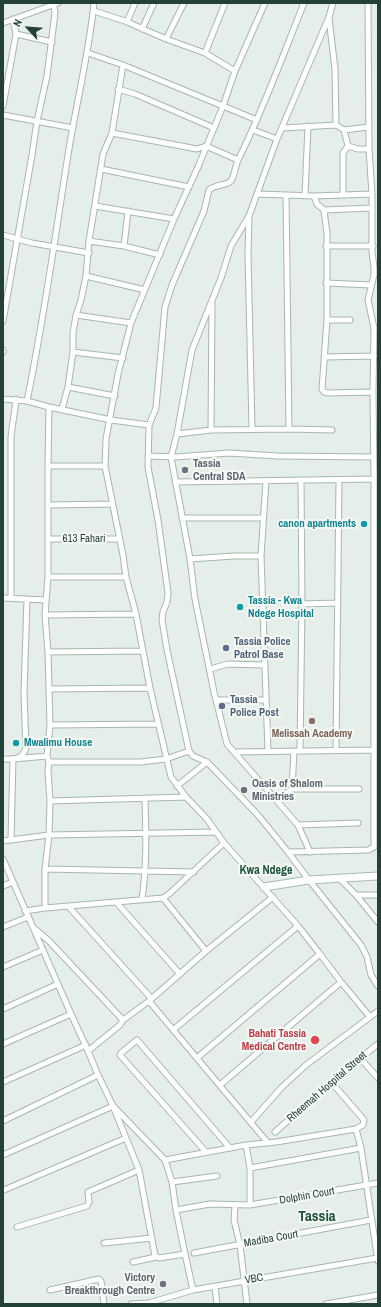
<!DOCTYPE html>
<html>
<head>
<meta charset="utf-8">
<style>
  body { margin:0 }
  #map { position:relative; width:381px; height:1307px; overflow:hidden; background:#e5eee8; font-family:"Archivo Narrow",sans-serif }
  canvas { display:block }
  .frame { position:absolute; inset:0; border:4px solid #234134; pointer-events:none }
  .north { position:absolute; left:8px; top:8px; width:40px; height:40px; -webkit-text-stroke:3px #f5faf7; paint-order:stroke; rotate:296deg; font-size:11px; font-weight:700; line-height:16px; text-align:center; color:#234134 }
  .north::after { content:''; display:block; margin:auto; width:14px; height:18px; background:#234134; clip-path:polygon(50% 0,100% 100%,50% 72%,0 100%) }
</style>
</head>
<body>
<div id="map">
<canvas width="381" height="1307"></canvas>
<div class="frame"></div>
<div class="north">N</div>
</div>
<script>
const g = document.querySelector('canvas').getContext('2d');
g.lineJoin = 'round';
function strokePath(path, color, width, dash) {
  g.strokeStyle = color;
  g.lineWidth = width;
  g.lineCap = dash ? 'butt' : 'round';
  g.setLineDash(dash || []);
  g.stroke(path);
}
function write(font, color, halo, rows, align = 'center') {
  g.font = font + ' "Archivo Narrow",sans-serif';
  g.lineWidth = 4;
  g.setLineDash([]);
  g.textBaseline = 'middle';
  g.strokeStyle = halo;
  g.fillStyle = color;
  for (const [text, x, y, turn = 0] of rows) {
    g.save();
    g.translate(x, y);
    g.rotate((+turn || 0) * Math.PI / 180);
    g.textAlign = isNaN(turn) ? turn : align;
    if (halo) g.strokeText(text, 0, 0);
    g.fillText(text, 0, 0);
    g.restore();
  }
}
const street = new Path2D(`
  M265 3 235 71 223 106 198 167 174 219 131 323 118 374 106 439 105 466 123 555 126 577 136 614 150 688 171 777 186 797 207 819 224 843 298 926 320 954 341 982 370 1017
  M304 3C283 55 264 108 239 158 235 165 235 175 231 181 226 186 216 184 209 190L204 211 172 285 165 307 156 408 149 425 148 467 158 520 168 593 167 602 163 612 162 620 167 650 189 751 193 756 207 762 258 815 288 852 309 880 361 945 367 957 371 975 378 986
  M368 3 369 149 372 194V252L374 267V275L368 300 374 328 373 392
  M94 11 125 21 166 39 205 53 235 71
  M329 18 335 69 336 125
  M127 22 135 3
  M3 23 58 3
  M142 29 154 3
  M16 34 52 42
  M166 39 184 3
  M88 53 123 65 257 120
  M205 53 225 3
  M118 89 135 94 214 128
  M3 106 16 34 13 19
  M3 115 73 128
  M283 128 336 125 344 130 348 146 358 149H369
  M253 130 277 139
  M344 130 369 127
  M112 133 197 149 206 146 238 160
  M101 169 189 187
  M258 194 314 196 372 194
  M305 195 308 126
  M343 195V153L348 146
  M95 206 174 219
  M324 210 371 208
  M249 217 248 253 252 429
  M3 235 32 243 89 253
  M89 241 124 246 160 255
  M124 246 128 211
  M326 246H373
  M86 276 145 290
  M326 283 371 285
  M76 315 131 323
  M327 320H350
  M3 321 32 155 37 121 47 76 55 13 54 5
  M3 350V352
  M73 352 123 358
  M324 357 374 356
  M68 387 115 396
  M3 399 27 401 49 407 111 420 149 425
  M27 401C44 319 55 237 68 155 76 104 89 54 94 3
  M62 409 68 387 73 352V333L76 315 81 300 86 276 89 241 103 154 112 133 123 65
  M289 429 332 430
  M211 430 212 303
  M177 434 211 430 289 429 286 195
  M148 456 176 457 229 453 278 456 373 457
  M48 466 49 407
  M266 481 261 556 268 751
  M175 482 374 479
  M48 505 112 504
  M182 518H263
  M48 539H119
  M190 559 234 556H261
  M48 577H126
  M3 598 46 600
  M11 598V438C12 425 15 412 16 399
  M302 604 338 603
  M45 615 136 614
  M48 652 142 651
  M210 669 228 664 265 665
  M49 689 150 688
  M216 700H265
  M50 725 158 724
  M300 751 302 604 301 481
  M336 751 339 480
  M235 752 374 750
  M3 759C14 759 22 760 26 748L24 694 27 599
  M49 762H141L166 759 189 751
  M177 786 207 762
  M292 789H359
  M276 800 292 789 294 751
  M50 801 186 797
  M298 825 358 823
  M11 839 13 759 47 756
  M3 841 49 835 216 832
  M288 852 368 850 374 847V479L373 392 328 393 324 392 322 389 327 320V234L324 210 317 204 314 196
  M310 852 298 825 227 744 214 692 195 599 190 559 171 457 177 434 192 350 221 278 231 246 249 216 277 139 329 17 333 3
  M3 859 71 1014 88 1051 98 1075 113 1106 165 1160 172 1182 176 1210 210 1204 250 1205 378 1183
  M45 869 194 872
  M340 879 356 895 378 922
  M3 886 13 882
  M356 895H378
  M163 898 206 951
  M142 899C147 865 146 832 145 798
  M116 902 179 973
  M69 907 151 998
  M45 908V869L49 835 50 801 48 770 49 762 47 756 50 725 48 652 45 615 48 577V466H105
  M25 911 45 908 163 898 169 894 224 843
  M3 927 28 917
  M35 929 49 941 123 1020
  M3 967 43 950
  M149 1001 268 1143
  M3 1009 58 984
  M173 1030 298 926
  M3 1044 71 1014
  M88 1051 120 1025 123 1020 149 1001 206 951 273 897
  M197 1058 320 954
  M360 1058 378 1078
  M3 1082 86 1045
  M220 1085 341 982
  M3 1121 98 1075
  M251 1122 282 1087 306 1065 378 1011
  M356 1129 361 1148 378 1261
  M275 1132 348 1068 378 1044
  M246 1145 250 1168V1205
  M206 1152 120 1055 121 1053 137 1040 230 1148
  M3 1155 113 1106 139 1170 155 1256 159 1258 185 1254 193 1290
  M165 1160 246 1145 276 1142 356 1129 363 1125 364 1120 332 1083
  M250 1168 361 1148
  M172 1182 217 1176
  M4 1190 126 1138
  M235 1206 234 1220 240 1245 247 1304
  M176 1210 185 1254
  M17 1227 87 1206 89 1202 88 1192 139 1170
  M104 1243 152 1238
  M194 1253 371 1220
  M133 1262 156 1257
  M215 1287 217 1304
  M50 1290 99 1279 101 1281 104 1304
  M131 1304 149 1303 193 1290 377 1258
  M326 1304 378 1295`);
const secondary = new Path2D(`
  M264 887 309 880 378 876`);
strokePath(street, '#a7b7ae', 7);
strokePath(secondary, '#a5bdb1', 9);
strokePath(street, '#fff', 5);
strokePath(secondary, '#fff', 7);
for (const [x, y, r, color] of [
  [185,470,4,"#6b7280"],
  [364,524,4,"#0f9aa8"],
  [240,607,4,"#0f9aa8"],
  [226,648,4,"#5c6f8a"],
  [222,706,4,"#5c6f8a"],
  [312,721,4,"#8d6e63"],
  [16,743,4,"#0f9aa8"],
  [244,790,4,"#6b7280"],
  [315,1040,5,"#e0444e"],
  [163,1284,4,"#6b7280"]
]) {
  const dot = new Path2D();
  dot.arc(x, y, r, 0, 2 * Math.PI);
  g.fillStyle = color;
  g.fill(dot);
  strokePath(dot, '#f5faf7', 1.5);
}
write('bold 11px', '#5b616d', '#f5faf7', [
  ["Tassia",193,464],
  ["Central SDA",193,477],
  ["Oasis of Shalom",252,784],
  ["Ministries",252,797],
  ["Victory",155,1278,"right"],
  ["Breakthrough Centre",155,1291,"right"]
], 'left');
write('bold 11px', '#0d838f', '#f5faf7', [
  ["canon apartments",356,524,"right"],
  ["Tassia - Kwa",248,601],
  ["Ndege Hospital",248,614],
  ["Mwalimu House",24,743]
], 'left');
write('11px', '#234134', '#f5faf7', [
  ["613 Fahari",84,539],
  ["Rheemah Hospital Street",327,1087,-41],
  ["Dolphin Court",307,1196,-10],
  ["Madiba Court",271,1239,-10],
  ["VBC",254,1279,-10]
]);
write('bold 11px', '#4e5e75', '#f5faf7', [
  ["Tassia Police",234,642],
  ["Patrol Base",234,655],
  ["Tassia",230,700],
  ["Police Post",230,713]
], 'left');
write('bold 11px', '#785e54', '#f5faf7', [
  ["Melissah Academy",312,734]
]);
write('bold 11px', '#be3a42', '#f5faf7', [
  ["Bahati Tassia",306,1034],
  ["Medical Centre",306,1047]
], 'right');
write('bold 12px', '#1e543d', '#f5faf7', [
  ["Kwa Ndege",266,871]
]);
write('bold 15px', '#1e543d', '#f5faf7', [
  ["Tassia",317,1217]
]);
</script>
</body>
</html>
